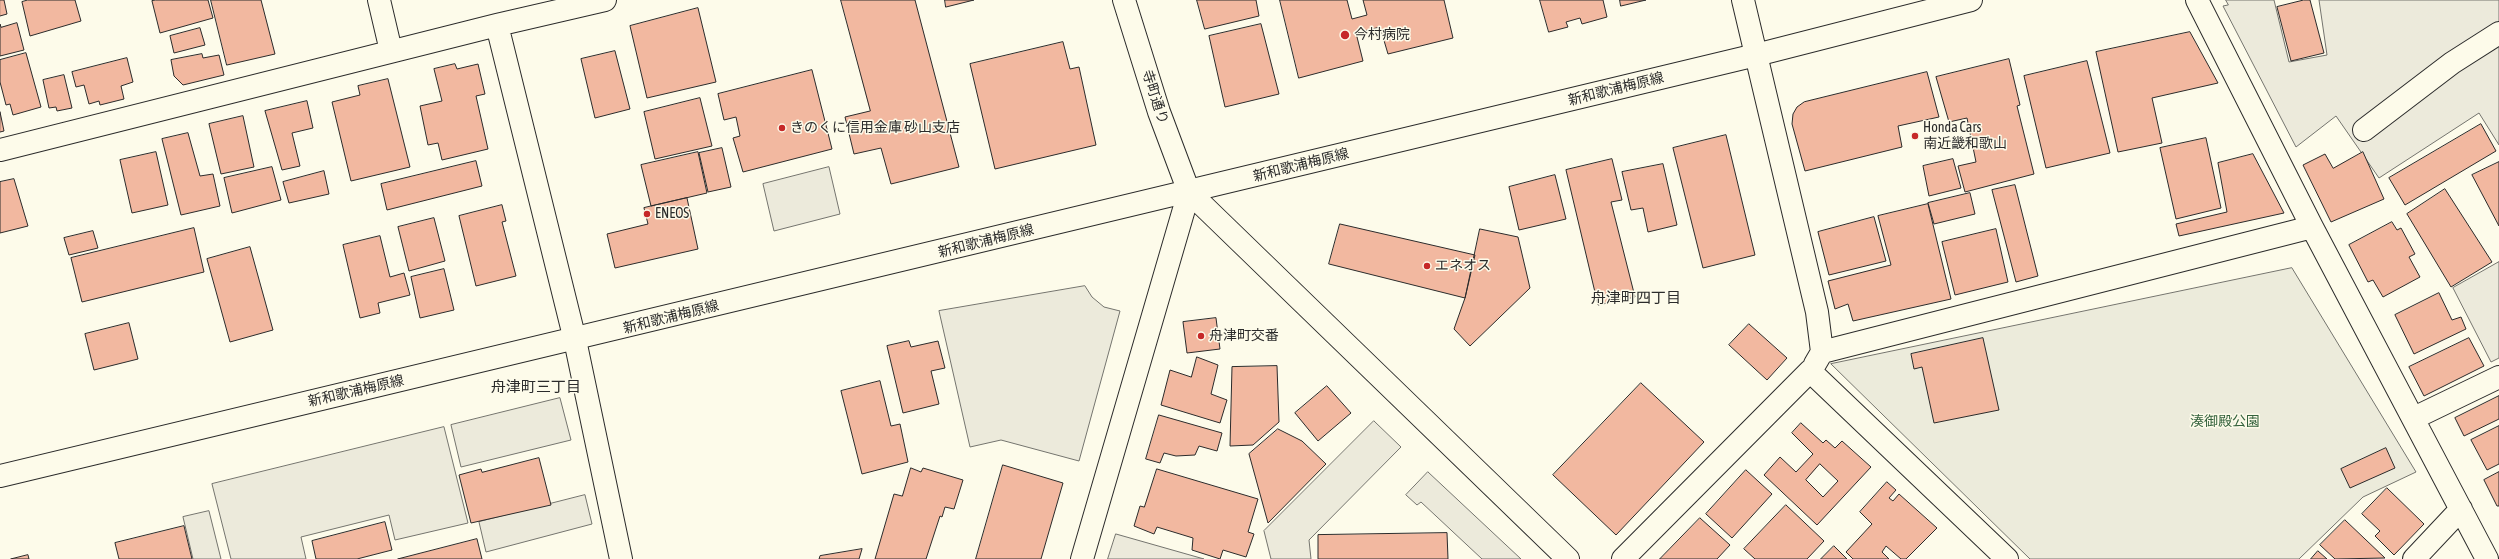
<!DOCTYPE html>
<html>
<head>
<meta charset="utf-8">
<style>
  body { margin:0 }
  canvas { display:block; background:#fdfbea }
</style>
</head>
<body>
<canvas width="2499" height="559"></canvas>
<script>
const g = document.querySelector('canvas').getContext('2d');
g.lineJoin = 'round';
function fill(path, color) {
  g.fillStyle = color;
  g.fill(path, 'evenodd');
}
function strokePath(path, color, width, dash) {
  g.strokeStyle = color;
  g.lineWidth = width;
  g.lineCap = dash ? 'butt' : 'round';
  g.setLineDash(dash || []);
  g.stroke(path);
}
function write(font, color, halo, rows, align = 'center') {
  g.font = font + ' "Asap Condensed","Noto Sans JP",sans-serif';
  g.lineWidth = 3;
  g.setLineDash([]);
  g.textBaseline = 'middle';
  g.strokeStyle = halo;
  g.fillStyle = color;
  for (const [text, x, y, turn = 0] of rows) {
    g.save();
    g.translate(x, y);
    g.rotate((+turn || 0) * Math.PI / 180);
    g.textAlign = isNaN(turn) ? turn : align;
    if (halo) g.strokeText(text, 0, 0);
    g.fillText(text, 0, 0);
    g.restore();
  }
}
const green = new Path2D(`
  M2292 268 2416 472 2363 497 2299 559H2030L1831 364Z`);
fill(green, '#ecebdb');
strokePath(green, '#74746e', 1);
const parking = new Path2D(`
  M2226 0H2274L2289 62 2327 55 2319 0H2499V145L2479 113 2379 178 2336 116 2296 147 2223 6 2228 5Z
  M829 167 840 214 774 231 763 184Z
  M2499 262V358L2491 362 2453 288Z
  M1085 286 1092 297 1104 307 1120 311 1079 461 1001 440 970 447 939 311Z
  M560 398 571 440 461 467 451 425Z
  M1374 421 1401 447 1309 540 1311 559H1271L1264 531Z
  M444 427 468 523 395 540 389 515 301 537 306 559H231L212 484Z
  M1428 472 1521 559H1482L1421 502 1417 505 1406 495Z
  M585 495 592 524 486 552 479 522Z
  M209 511 221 559H193L183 517Z
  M1116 534 1204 559H1108Z`);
fill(parking, '#eceadb');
strokePath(parking, '#74746e', 1);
const building = new Path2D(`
  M0 0H4L7 14 0 16Z
  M28 0H75L81 21 30 36 22 2Z
  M156 0H208L213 18 160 33 152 1Z
  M211 0H261L275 54 227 65Z
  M841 0H915L959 167 891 184 881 148 854 154 845 117 870 111Z
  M945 0H974L946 7Z
  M1197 0H1256L1259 16 1205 29Z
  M1280 0H1347L1352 19 1367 15 1363 0H1444L1453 38 1388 54 1380 27 1356 33 1363 61 1299 78Z
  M1540 0H1603L1607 17 1582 24 1580 18 1566 22 1568 27 1549 32Z
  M1620 0H1646L1621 6Z
  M2304 0H2310L2324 53 2291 61 2277 7Z
  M698 8 716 82 647 98 630 26Z
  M17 23 24 50 0 56V24L1 27Z
  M1261 24 1279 94 1225 107 1209 36Z
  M200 28 205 45 174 53 170 36Z
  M2190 32 2218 83 2152 98 2162 143 2118 152 2096 52Z
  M1063 42 1070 69 1079 67 1096 145 995 169 970 64Z
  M615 51 630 109 595 118 581 59Z
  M26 53 41 107 13 115 10 104 6 105 0 82V60Z
  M202 54 203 58 219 55 224 75 183 85 174 76 171 60Z
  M127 58 133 82 121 86 124 99 100 105 99 101 89 104 84 85 76 87 72 72Z
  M2009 59 2020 105 2017 106 2034 174 1965 192 1958 166 1976 162 1967 118 1949 122 1936 77Z
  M2087 61 2110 153 2046 168 2024 76Z
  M455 64 457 69 478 64 485 94 476 96 488 149 442 160 438 143 428 145 420 106 442 101 434 69Z
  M812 70 832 149 743 172 733 138 740 136 736 117 724 120 718 94Z
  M1927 72 1939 117 1898 126 1902 147 1805 171 1792 124 1793 114 1797 107 1804 102Z
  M64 75 72 108 57 111 56 107 49 108 43 80Z
  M388 79 410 167 351 181 332 102 360 95 358 86Z
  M700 98 712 146 655 159 644 112Z
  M307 101 313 128 292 133 300 166 282 170 265 111Z
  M0 112 4 131 0 132Z
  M243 116 254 167 221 174 209 124Z
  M2481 124 2496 151 2405 205 2389 178Z
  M188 133 200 176 213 174 220 206 181 215 162 139Z
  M1726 135 1755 255 1703 268 1673 148Z
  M2206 138 2221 208 2176 219 2160 148Z
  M722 148 731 187 708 192 699 153Z
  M156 152 168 205 132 213 120 160Z
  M698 152 707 193 651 206 641 165Z
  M2363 152 2384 199 2331 222 2303 165 2325 154 2333 168Z
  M2253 154 2284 213 2179 236 2176 224 2227 212 2218 163Z
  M1612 159 1622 200 1611 202 1635 297 1598 305 1566 170Z
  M1953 159 1961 188 1929 196 1923 166Z
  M476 161 482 186 387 210 381 184Z
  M2499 162V226L2472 175Z
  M1663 164 1677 225 1648 232 1643 208 1631 210 1622 172Z
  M272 167 281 200 232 213 224 178Z
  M324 171 329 194 289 203 283 182Z
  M1555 175 1566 219 1519 230 1509 187Z
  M14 179 28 226 0 233V182Z
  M2015 185 2038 276 2016 282 1992 190Z
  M2445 189 2492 262 2451 287 2407 214Z
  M1970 193 1975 214 1934 224 1928 203Z
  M687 198 698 249 615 268 607 234 648 224 644 208Z
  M1928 204 1951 299 1853 321 1848 304 1835 309 1828 281 1891 265 1878 216Z
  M502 205 506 221 502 222 516 276 476 286 459 216Z
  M1874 217 1886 261 1829 275 1818 232Z
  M434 218 445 261 409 271 398 227Z
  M2392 222 2397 230 2401 228 2415 254 2409 257 2420 277 2383 297 2373 280 2368 282 2349 245Z
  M1340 224 1475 255 1465 298 1329 264Z
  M194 228 204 272 82 302 71 258Z
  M1480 229 1518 237 1530 288 1470 346 1454 329 1465 298Z
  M1996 229 2008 282 1955 295 1942 242Z
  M93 231 98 248 69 255 64 238Z
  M380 236 390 277 404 273 410 295 378 303 380 313 360 318 343 245Z
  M250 247 273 330 230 342 207 259Z
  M444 269 454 310 420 318 411 277Z
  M2439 293 2452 320 2461 317 2466 329 2414 354 2395 315Z
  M1216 318 1220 349 1187 353 1183 322Z
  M129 323 138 359 94 370 85 334Z
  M1749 324 1787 358 1767 380 1729 345Z
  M1983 338 1999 410 1934 423 1922 367 1914 369 1911 354Z
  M2469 338 2484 366 2424 396 2409 367Z
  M909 341 911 347 938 341 945 368 931 371 939 404 903 413 887 346Z
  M1197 357 1218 365 1211 394 1227 400 1220 423 1161 405 1170 370 1191 377Z
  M1277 366 1279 422 1253 445 1230 446 1232 367Z
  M880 381 891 426 900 424 908 462 862 474 841 391Z
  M1641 383 1704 442 1616 535 1553 475Z
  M1327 386 1351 413 1318 441 1295 413Z
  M2499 396V419L2464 436 2455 418Z
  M1159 415 1222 433 1217 451 1199 446 1195 455 1176 456 1164 453 1160 463 1146 459Z
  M1801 423 1823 443 1826 440 1835 448 1842 441 1871 467 1817 525 1764 475 1780 457 1796 472 1813 454 1792 433ZM1820 464 1838 481 1823 497 1806 480Z
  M2499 426V464L2487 470 2471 440Z
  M1278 429 1302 441 1326 464 1268 523 1249 454Z
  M2386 448 2395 468 2350 488 2341 469Z
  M539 458 551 505 471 523 459 475 481 469 482 472Z
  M1003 465 1063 483 1041 559H976Z
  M911 468 921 472 923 468 963 480 954 509 945 507 942 517 940 516 926 559H875L894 494 902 496Z
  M1157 469 1258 499 1248 532 1254 534 1246 557 1223 550 1220 559 1192 550 1193 538 1157 527 1154 534 1134 526 1140 506 1144 507Z
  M1746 470 1772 494 1732 538 1706 514Z
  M2499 472V506H2497L2484 480Z
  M1887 482 1896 490 1889 498 1893 501 1899 494 1937 528 1906 559H1901L1886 546 1882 552 1889 559H1853L1846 552 1872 524 1860 512Z
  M2387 488 2424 524 2394 555 2375 536 2380 531 2362 514Z
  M1786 505 1824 541 1807 559H1755L1744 549Z
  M1700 518 1730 545 1717 559H1660Z
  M2345 520 2385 558 2335 559 2320 545Z
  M385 522 392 550 357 559H316L312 541Z
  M184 526 192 559H119L115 543Z
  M1447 533 1448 559H1318V535Z
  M477 539 482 559H398Z
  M1834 546 1847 559H1821Z
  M862 549 859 559H819L820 556Z
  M2318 551 2327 559H2311Z
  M28 555 29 559H11Z`);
fill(building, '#f2b8a0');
strokePath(building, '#2b2b2b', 1);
const minor = new Path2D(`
  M379 0 391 51
  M1124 0 1159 112 1189 192 1568 559
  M1743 0 1817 312 1822 352 1815 364
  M2197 0 2312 227 2487 559
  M497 25 575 340 621 559
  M2364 130 2452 63 2499 33
  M0 150 497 25 605 0
  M1822 352 2312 227
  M2414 418 2499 377
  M1082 559 1189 192
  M1623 559 1810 371 2007 559
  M2414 559 2461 509`);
const major = new Path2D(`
  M0 476 1756 55 1971 0`);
strokePath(minor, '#2b2b2b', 24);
strokePath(major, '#2b2b2b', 24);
strokePath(minor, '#fdfbea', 22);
strokePath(major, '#fdfbea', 22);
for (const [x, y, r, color] of [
  [1345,35,5,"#c62828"],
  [782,128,4,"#c62828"],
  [1915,136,4,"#c62828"],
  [647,214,4,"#c62828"],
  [1427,266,4,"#c62828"],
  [1201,336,4,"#c62828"]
]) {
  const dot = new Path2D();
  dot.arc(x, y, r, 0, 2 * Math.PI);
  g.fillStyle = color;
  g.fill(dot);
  strokePath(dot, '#fdfbea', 1.5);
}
write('14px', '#2b2b2b', '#fdfbea', [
  ["今村病院",1354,35],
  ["きのくに信用金庫 砂山支店",790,128],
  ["Honda Cars",1923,128],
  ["南近畿和歌山",1923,144],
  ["ENEOS",655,214],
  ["エネオス",1435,266],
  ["舟津町交番",1209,336]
], 'left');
write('14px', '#2b2b2b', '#fdfbea', [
  ["新和歌浦梅原線",1616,89,-14],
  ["寺町通り",1155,97,72],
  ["新和歌浦梅原線",1301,165,-14],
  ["新和歌浦梅原線",986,241,-14],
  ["新和歌浦梅原線",671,317,-14],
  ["新和歌浦梅原線",356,391,-13]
]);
write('14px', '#34623c', '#fdfbea', [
  ["湊御殿公園",2225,422]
]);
write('15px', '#2b2b2b', '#fdfbea', [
  ["舟津町四丁目",1636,298],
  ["舟津町三丁目",536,387]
]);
</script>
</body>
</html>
